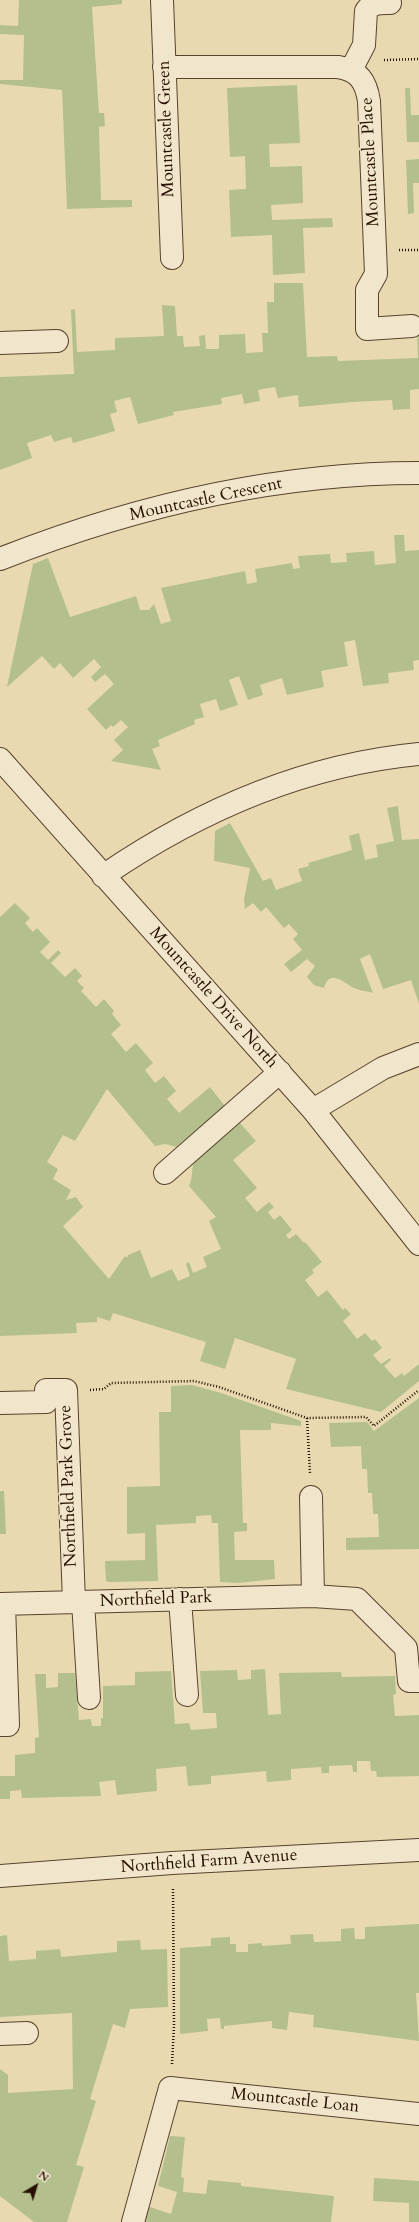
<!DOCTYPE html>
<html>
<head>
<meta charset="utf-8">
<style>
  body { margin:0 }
  #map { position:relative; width:419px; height:2222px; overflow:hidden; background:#e9d9b1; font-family:Cardo,serif }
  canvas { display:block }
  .north { position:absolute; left:16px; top:2166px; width:40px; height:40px; -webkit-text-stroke:3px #f1e6cc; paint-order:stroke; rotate:38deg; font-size:11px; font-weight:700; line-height:16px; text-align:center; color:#271000 }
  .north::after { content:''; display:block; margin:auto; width:14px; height:18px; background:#271000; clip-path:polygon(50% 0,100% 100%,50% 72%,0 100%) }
</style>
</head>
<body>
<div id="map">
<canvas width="419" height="2222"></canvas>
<div class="north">N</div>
</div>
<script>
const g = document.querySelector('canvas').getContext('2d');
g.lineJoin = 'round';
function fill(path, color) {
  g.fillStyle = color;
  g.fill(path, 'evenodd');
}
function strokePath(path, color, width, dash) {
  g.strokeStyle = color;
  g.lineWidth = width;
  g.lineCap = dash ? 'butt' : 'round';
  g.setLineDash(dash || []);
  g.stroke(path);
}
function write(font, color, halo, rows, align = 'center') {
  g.font = font + ' Cardo,serif';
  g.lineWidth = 3;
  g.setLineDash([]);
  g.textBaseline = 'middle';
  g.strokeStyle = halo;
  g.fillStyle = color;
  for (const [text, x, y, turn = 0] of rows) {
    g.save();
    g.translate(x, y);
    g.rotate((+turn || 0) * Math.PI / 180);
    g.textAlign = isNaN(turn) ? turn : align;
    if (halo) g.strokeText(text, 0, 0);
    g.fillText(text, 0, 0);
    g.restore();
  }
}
fill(new Path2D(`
  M19 0H122V4L92 7 99 113H104L105 126 99 127 101 200H132V207L67 209 62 90 0 84V80H23L24 35 0 34V25L18 26Z
  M297 85 300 143 269 144 270 167 302 166 303 203 271 205 272 220 332 218 333 227 303 228 305 273 273 275 272 235 231 237 229 190 246 189 245 156 230 157 227 88Z
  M405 88H410L411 115H419V142H407Z
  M419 159V183H413L414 213 408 214 406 160Z
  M274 283H303L307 357 337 356 338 361 418 358 417 319H419V389L410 390V409L393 410 392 400 352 402 299 407 298 395 278 398 275 387 258 390 260 401 244 404 242 394 221 398 222 404 173 412 174 415 138 424 130 397 114 401 117 412 110 414 115 431 73 443 71 437 54 442 51 435 27 443 32 458 0 470V377L74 374 71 310 75 309 77 352 115 350V338L164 336 162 305 175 306 177 336H183L184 347 200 346 199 336 205 335 206 349H219V335L245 334 246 353 263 352 262 333H268L267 302H274Z
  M394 535H404L405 551 419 550V660L413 661 414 670 388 673 389 683 363 686 355 640 344 642 348 666 321 671 324 687 287 695 282 678 260 685 263 695 248 700 239 676 229 680 238 705 220 711 216 699 200 704 204 717 194 720 195 724 158 740 160 746 152 749 161 770 111 761 123 750 114 740 128 727 121 720 113 727 111 725 106 730 87 709 114 684 105 674 95 682 91 677 101 667 94 659 73 678 60 663 54 669 42 656 7 687 33 564 48 558 70 617 136 596 140 610H149L154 604 161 624 171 621 161 588 245 571 247 584 257 582 255 569 292 563 293 569 300 568 298 556 330 554 331 563 347 562 346 553 374 551 375 565 396 563Z
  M398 806 402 840 419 839V1004L411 980 383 989 370 954 360 959 373 993C366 991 355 990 349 985 339 979 329 971 324 988L314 985 307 977 315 966 307 959 291 972 284 964 302 950 293 939 298 934 289 924 284 928 266 907 261 912 253 903 245 909 244 900 250 868 214 861 215 831 230 823 263 881 271 878 276 890 302 881 298 869 309 866 308 863 352 850 349 836 359 833 365 860 378 857 376 845 394 841 387 808Z
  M15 903 30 918 25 923 33 932 37 928 50 942 40 952 48 960 58 950 61 953 51 963 65 977 75 968 82 976 77 981 84 988 81 991 96 1007 104 999 114 1011 112 1014 121 1025 111 1034 126 1052 136 1043 153 1063 145 1070 155 1083 164 1076 176 1091 167 1099 179 1113 210 1087 225 1106 176 1147 165 1144 155 1146 107 1089 75 1141 63 1135 47 1162 58 1169 53 1179 71 1190 66 1200 76 1197 83 1207 63 1226 109 1279 125 1256 127 1258 128 1255 140 1250 151 1278 172 1269 178 1281 190 1276 186 1264 189 1262 193 1273 207 1267 203 1257 221 1249 209 1221 216 1217 189 1186C193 1178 191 1170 194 1162L240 1123 256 1141 233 1160 257 1188 245 1198 257 1212 269 1202 274 1207 268 1212 274 1220 280 1215 292 1230 286 1235 289 1239 296 1234 304 1243 305 1242 322 1262 312 1270 314 1273 305 1280 318 1297 327 1290 343 1310 345 1308 351 1314 343 1321 357 1339 365 1333 372 1341 375 1339 382 1348 373 1355 381 1364 390 1358 391 1360 384 1366 395 1378 402 1373 404 1376 419 1364V1381L381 1412 286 1389 296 1359 235 1338 225 1369 200 1361 206 1342 113 1313 110 1321 97 1317V1322L76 1323 77 1333 0 1336V917Z
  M192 1385 221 1393 301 1421V1426L271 1423V1430H240L243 1523H247V1531L234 1532 235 1560H274L275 1579 238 1583 220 1582 218 1523H212L211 1515 196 1516V1523L156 1525 158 1581 109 1582 106 1581 105 1561 145 1560V1533L127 1534V1487L160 1486 159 1412H171V1386Z
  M419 1398V1549L346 1550V1538L379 1537 378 1514H373L372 1493H368L367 1469H362L361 1446 331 1447 329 1423 367 1422 374 1431Z
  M0 1491H4L6 1534H0Z
  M265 1669 268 1715 281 1714 279 1673 341 1672 342 1677 395 1676 396 1694 393 1695 395 1716 419 1715V1776L377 1777 376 1771H371L370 1761H357V1772H353L352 1765 329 1766V1773H322L321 1767 291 1769V1780L267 1782 266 1771 211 1776V1784L188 1786 186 1766 156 1769 157 1791 117 1795 115 1780 99 1782 101 1796 22 1798 21 1790 10 1791V1799H0V1776H15V1755L35 1753V1738L39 1737 35 1674H46V1688L58 1687V1673H75L79 1720 91 1719 92 1726H101V1718H103V1686L135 1685V1672L171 1671 175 1724 189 1723 191 1730 217 1728 216 1713H203L200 1671 237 1670 238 1680 251 1679V1670Z
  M419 1924V1993H416L419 2041 313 2027 314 2015 289 2012 287 2030 272 2028V2021L224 2026V2029H221L220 2018 207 2019 208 2031 180 2034V1948L211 1946V1938L230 1937V1944H236V1952H248V1944L262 1943V1946L291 1944 290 1935 313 1934 314 1942 341 1941V1929L354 1928 355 1939H365V1927Z
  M7 1935 9 1961 36 1959V1951L60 1949 61 1957 117 1952V1941L140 1940 141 1950 167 1949 168 2007 130 2009 125 2028 113 2024 90 2099 96 2101 76 2165 84 2167 67 2222H34L0 2196V2069L8 2075V2093L73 2089 72 2013 0 2017V1936Z
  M170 2136 185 2137 181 2177 184 2178 183 2192 206 2194 208 2180 241 2183V2186L334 2196 331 2222H143L147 2206 171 2214 177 2192 158 2186Z
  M374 2178 419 2181V2222H409V2203L373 2201Z`), '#b3c08e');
const minor = new Path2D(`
  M162 0 172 258
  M164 67H338C359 70 366 82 369 101L376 274 367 290V329L412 326
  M351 70 364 45 366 11C372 2 381 3 390 3
  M0 343 57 341
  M0 559C132 507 276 473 419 473
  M0 759 313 1110 419 1244
  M103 876C198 811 303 765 419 754
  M313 1110 383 1068 419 1054
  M165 1173 280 1072
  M0 1403 46 1402V1390H66L74 1602
  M311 1497 313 1596
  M180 1599 187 1695
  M83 1602 89 1698
  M0 1604 313 1596 357 1599 406 1648 409 1681H419
  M0 1725H8L4 1604
  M0 1876 172 1863 419 1850
  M0 2034 27 2033
  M133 2222 170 2088 419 2114`);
strokePath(minor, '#58422c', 24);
strokePath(new Path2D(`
  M384 60 419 59
  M399 250H419
  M90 1390 104 1389 111 1383 194 1381 219 1387 307 1418 366 1417 374 1426 419 1390
  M307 1418 310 1474
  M172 2064 174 2026 173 1887`), '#271000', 2.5, [1, 2]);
strokePath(minor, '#f1e6cc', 22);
write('17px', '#271000', '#f1e6cc', [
  ["Mountcastle Green",167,129,-92],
  ["Mountcastle Place",371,162,-93],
  ["Mountcastle Crescent",206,500,-12],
  ["Mountcastle Drive North",213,998,48],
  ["Northfield Park Grove",69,1486,-92],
  ["Northfield Park",156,1600,-2],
  ["Northfield Farm Avenue",209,1862,-4],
  ["Mountcastle Loan",295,2101,6]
]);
</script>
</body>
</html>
